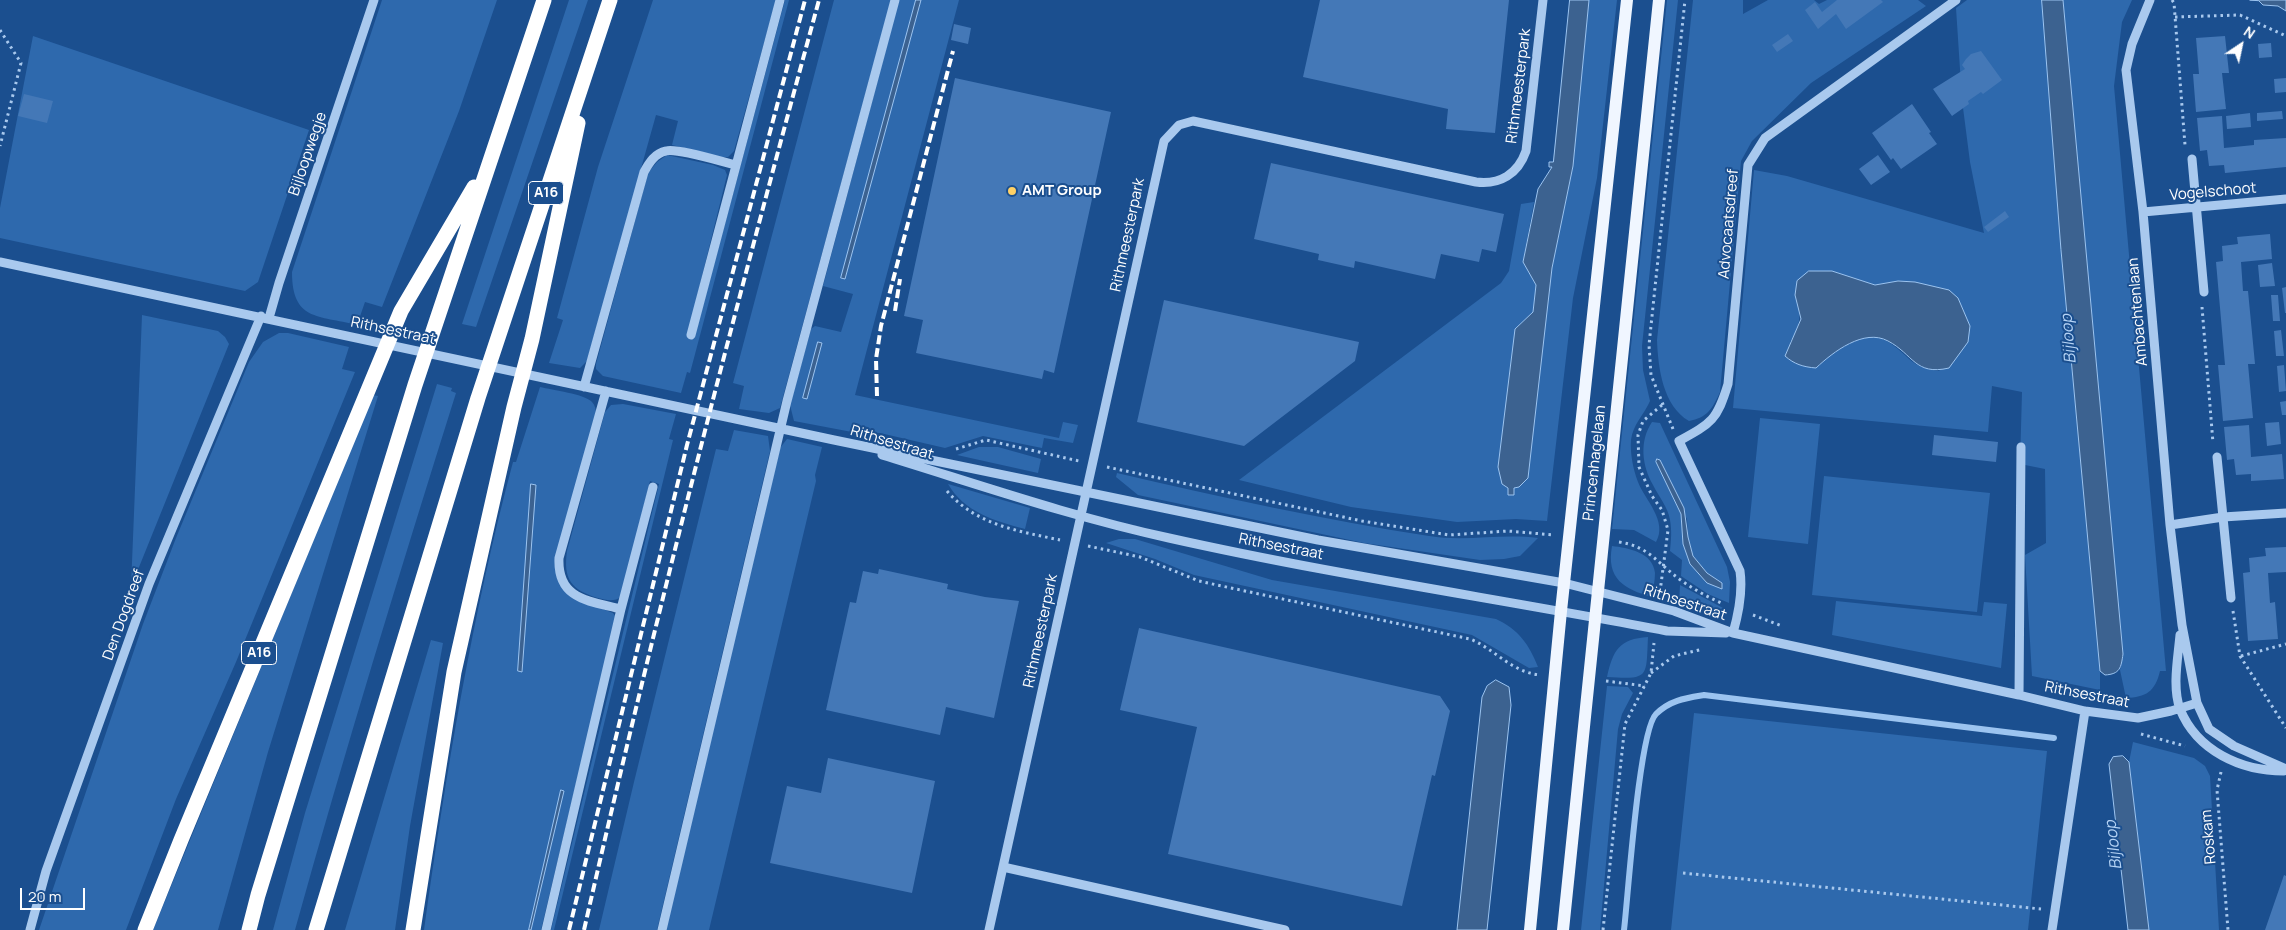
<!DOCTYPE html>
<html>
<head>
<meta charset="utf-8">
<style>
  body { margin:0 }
  #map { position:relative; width:2286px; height:930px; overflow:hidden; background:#1b4f8f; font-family:Manrope,sans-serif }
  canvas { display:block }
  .north { position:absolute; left:2216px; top:20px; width:50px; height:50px; -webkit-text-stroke:4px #1b4f8f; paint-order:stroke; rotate:34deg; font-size:14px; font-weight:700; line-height:20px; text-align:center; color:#fff }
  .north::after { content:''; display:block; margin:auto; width:18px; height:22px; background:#fff; clip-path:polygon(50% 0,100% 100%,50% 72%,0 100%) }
  .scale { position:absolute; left:20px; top:888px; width:65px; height:22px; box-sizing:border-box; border:2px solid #fff; border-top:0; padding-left:6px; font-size:15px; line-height:18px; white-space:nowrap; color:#fff; -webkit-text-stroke:4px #1b4f8f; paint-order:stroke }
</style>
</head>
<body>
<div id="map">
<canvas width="2286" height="930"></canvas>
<div class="north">N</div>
<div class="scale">20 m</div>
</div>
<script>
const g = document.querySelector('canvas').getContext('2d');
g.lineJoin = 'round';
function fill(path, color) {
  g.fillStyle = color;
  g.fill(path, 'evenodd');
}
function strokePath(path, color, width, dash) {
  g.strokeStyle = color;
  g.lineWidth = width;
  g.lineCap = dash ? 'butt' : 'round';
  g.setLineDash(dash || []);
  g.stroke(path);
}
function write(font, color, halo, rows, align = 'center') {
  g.font = font + ' Manrope,sans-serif';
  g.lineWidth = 4;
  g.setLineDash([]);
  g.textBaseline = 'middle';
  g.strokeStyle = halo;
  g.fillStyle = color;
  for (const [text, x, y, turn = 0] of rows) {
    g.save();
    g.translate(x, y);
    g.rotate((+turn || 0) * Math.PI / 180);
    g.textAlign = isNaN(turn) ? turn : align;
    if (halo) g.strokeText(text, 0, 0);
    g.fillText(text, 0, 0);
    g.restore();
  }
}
fill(new Path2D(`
  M382 0H497L459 111 382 307 365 302 357 325C318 315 292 321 292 272Z
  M569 0H588L476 327 462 324Z
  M653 0H776L734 151 728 157H721L672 145 678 121 656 115 587 361 580 368 549 363 563 320 557 318 598 167Z
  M785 0H789L690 373 687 372 681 393 603 376 596 369V364L648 173 657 162 667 155 713 165 725 170 727 175 687 337 694 339Z
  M834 0H891L780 408 769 413 739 409 744 386 733 383Z
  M899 0H959L855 395 1059 438 1063 422 1078 425 1073 443 1044 438 1042 448 983 436 945 448 880 433 852 432 794 421 790 405 811 329 815 326 841 332 853 294 823 286Z
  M1589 0H1617L1597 178 1573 298 1547 521 1516 519 1457 522 1351 507 1239 480 1501 283 1509 271 1521 204 1534 202 1523 262 1536 285 1533 312 1515 329 1514 488 1543 337 1552 268 1573 166Z
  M1667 0H1678L1642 346 1643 370 1650 401C1644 415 1633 424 1631 440 1630 453 1633 469 1638 482 1645 500 1668 521 1656 542L1634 530 1612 529Z
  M1693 0H1743V14L1768 0H1814L1819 4 1827 0H1918L1926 6 1811 83 1752 141 1741 161 1720 392C1713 408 1707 418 1689 421 1663 406 1658 368 1657 340Z
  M1967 0H2042L2061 250 2100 671V690L2032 676 2025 555 2046 543 2045 469 2020 464 2022 392 1992 386 1988 432 1733 408 1754 170 1787 176 1984 233 1970 162 1962 100 1956 8ZM1832 271 1875 285 1898 281 1958 298 1970 326 1939 371C1912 368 1910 357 1890 343 1867 326 1833 352 1816 368L1790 342C1801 325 1802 314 1795 295Z
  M2063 0H2132L2122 22 2114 86 2166 671H2160C2155 692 2146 697 2126 698L2120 670 2123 654Z
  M33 36 309 130 258 282 245 291 0 238V208Z
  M142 315 218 331 225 337 229 344 131 587Z
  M279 333H288L349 347 342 369 355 372 236 662 176 799 126 930H39L143 624 176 538 249 362 263 342Z
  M437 384 452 388 451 391 456 393C400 571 345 750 295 930H273L305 813Z
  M540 387C552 390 585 394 592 402 595 405 596 410 596 413L558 578 595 606 613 613 616 617 541 930H424C446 773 472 615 513 462H516Z
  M373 395 378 396 268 752 218 930H153Z
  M623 404 676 414 669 439 673 440 554 930H551L659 484 650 481 621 597C614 602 606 600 598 598 571 590 563 579 567 551L605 412 611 405Z
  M1760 418 1820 424 1808 544 1748 537Z
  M1652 422 1660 423 1727 567 1730 582 1729 603 1708 594 1681 576 1682 560 1670 551C1671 541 1672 531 1670 520 1668 507 1659 497 1653 485 1642 466 1639 441 1652 422ZM1657 459 1687 519 1688 537 1693 556 1707 573 1722 583H1707L1690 564 1683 544 1681 514 1656 462Z
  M734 430 768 436 770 451 657 930H599L634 782 716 449 728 451Z
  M787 439 822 447 815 475 816 481 709 930H666L780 448Z
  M979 447H998L1041 459 1038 473 957 455Z
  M1117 473C1220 497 1324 520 1429 536 1466 542 1502 533 1538 538L1520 556 1504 559 1480 560 1364 543 1138 495 1116 477Z
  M1824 476 1990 493 1977 612 1812 595Z
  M948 484 1030 508 1025 529C995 521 964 512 948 484Z
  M1119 539H1135L1272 580 1496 619C1518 629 1529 644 1538 667L1529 668 1472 635 1194 575 1155 559 1106 543Z
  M1612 546C1628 548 1653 552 1655 573 1655 581 1653 589 1652 597 1624 589 1606 579 1612 546Z
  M1680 585 1723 608 1713 613 1679 604Z
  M1836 601 1982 616 1984 602 2007 604 2001 668 1832 635Z
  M1648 637C1646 677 1650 680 1607 677 1613 650 1619 639 1648 637Z
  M431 640 443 643 410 826 395 930H345Z
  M1607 686 1628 687 1633 693 1622 714 1618 729 1600 930H1581Z
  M1694 713 2047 751 2028 930H1671Z
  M2133 742 2194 758 2205 766 2210 776 2219 930H2149L2129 762Z`), '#2e69ad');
const water = new Path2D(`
  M916 0H921L845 279 841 278Z
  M1570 0H1589L1573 166 1552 268 1528 478 1519 487 1514 488V495H1508V488L1502 484 1498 467 1515 329 1533 312 1536 285 1523 262 1538 189 1552 167H1549V162H1553Z
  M2042 0H2063L2123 654C2121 668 2120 674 2105 675L2100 671 2061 250Z
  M2250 0H2286V11L2278 6 2263 5 2259 1Z
  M1809 271H1832L1875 285 1898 281 1915 282 1949 290 1958 298 1970 326 1968 342 1949 368C1915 376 1913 354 1888 341 1864 328 1833 352 1816 368 1803 367 1794 364 1785 356L1801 319 1795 295 1797 281Z
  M818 342 822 343 807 399 803 398Z
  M1657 459 1660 460 1684 508 1688 537 1693 556 1707 573 1722 583V589L1707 583 1690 564 1683 544 1681 514 1656 462Z
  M531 484 536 485 522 672 518 671Z
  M1496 680 1509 687 1511 705 1487 930H1457L1482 697 1487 686Z
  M2123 756 2129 762 2149 930H2128L2109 764 2113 757Z
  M561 790 564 791 531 930H529Z`);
fill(water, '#3c6290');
strokePath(water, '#9cc4f0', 1);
strokePath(new Path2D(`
  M1624 930C1628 897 1639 731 1656 714 1670 700 1686 698 1704 695L2054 738`), '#9cc4f0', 6);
fill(new Path2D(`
  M1320 0H1509L1495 133 1446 129 1448 109 1303 77Z
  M1837 0H1881L1883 2 1846 29 1836 14 1818 29 1805 10 1815 2 1822 12Z
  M954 24 971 28 968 44 951 40Z
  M1788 34 1793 41 1777 52 1772 45Z
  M2225 36 2229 73H2222L2226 109 2196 112 2193 74H2199L2196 38Z
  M2271 43 2272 57 2259 58 2258 44Z
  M1981 51 2002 80 1983 94 1981 92 1968 101 1969 104 1952 116 1933 89 1965 69 1962 65 1966 59 1971 54Z
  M955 78 1111 112 1054 373 1044 370 1042 379 916 353 923 320 904 316Z
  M2286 78V92L2275 93 2274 79Z
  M24 94 53 101 47 123 18 116Z
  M1912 104 1931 132 1929 133 1937 144 1901 169 1893 158 1891 160 1872 133Z
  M2282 111 2283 119 2257 121V113Z
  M2250 113 2251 127 2227 129 2226 116Z
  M2222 116 2224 148 2254 145V140L2286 138V167L2225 173 2224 165 2209 166 2207 150 2200 151 2197 118Z
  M1878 155 1890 172 1871 185 1859 169Z
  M1271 163 1504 214 1496 252 1482 249 1479 262 1441 254 1435 279 1355 261 1354 268 1318 260 1319 254 1254 239Z
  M2005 211 2009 217 1988 232 1984 227Z
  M2270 234 2272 259 2241 262 2243 291H2248L2255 364H2248L2253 418 2223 421 2218 365H2225L2216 262 2223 261 2222 246 2238 244 2237 237Z
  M2272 263 2275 286 2260 287 2258 265Z
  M2286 287V313H2285L2282 288Z
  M2271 295H2278L2280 321H2273Z
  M1164 300 1359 342 1355 361 1244 446 1137 422Z
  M2281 330 2284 356H2276L2274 331Z
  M2284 365 2286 391 2279 392 2277 366Z
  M2286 401V415H2282L2280 402Z
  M2279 422 2281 444 2267 446 2265 423Z
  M2249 425 2251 457 2282 454 2284 479 2251 481V474L2236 475 2234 459 2227 460 2224 427Z
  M1934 435 1998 442 1996 462 1932 455Z
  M2286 547V572L2268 573 2270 603 2275 602 2278 639 2248 641 2243 573 2250 572 2249 558 2266 556 2265 548Z
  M879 569 948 584 947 589 985 597 1019 601 994 718 946 707 940 735 826 710 850 602 856 603 863 571 878 574Z
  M1139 628 1440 696 1450 711 1435 776 1432 775 1402 906 1168 854 1197 727 1120 710Z
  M828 758 935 781 912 893 770 863 787 786 821 793Z
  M2284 875 2286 876V930H2265Z`), '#4478b7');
strokePath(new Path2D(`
  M2172 0 2174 3 2185 145
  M2175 17 2240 15 2286 36
  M0 30 21 63 0 146
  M2202 307 2213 443
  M1673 429 1651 375 1649 345 1685 0
  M956 449 986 440 1079 461
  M1107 467 1362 521 1449 535 1508 531 1554 535
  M947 491C976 525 1018 531 1060 540
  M1619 542C1649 546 1659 565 1682 581 1695 590 1709 598 1724 604
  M1088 546 1140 557 1199 581 1217 585 1470 639C1495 649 1511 672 1540 675
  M1660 592 1668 530 1662 510 1652 496 1639 467 1638 435 1643 421 1662 405
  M2233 611 2240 656 2286 728
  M1753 615 1782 626
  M2241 656 2286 644
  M1651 673 1674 656 1703 649
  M1606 681 1645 686
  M2141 734 2185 746
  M2221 772 2217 790 2228 930
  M1683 873 2041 909
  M1603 930 1625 724 1651 673 1654 643`), '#a9c9ee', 3, [2.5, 4]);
strokePath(new Path2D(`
  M2150 0 2132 44 2126 70 2143 212 2170 525 2182 625 2197 703 2209 729 2234 746 2286 769
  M2192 159 2204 292
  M2143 212 2286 199
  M0 262 834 440 1318 540 1564 583 1674 611 1733 633 2019 695 2085 711 2138 718 2171 711 2197 703
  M269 318 279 283 374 0
  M691 335 780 0
  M584 387 644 172C649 163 655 153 666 151 678 148 722 162 736 165
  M606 391 559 558C557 600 590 601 621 609
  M882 455C977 484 1072 517 1169 538 1334 575 1501 599 1667 631L1726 633
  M2217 457 2231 598
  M2170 525 2223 517 2286 513
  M1733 633C1739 612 1743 592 1740 571L1679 441C1712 423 1717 420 1728 384L1748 165 1765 138 1956 0
  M2180 635C2178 658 2172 687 2180 709 2197 751 2241 771 2284 771
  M2019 695 2021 447
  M1003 867 1285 930
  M30 930 46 871 149 584 261 316
  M546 930 621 609 653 487
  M662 930 787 401 895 0
  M989 930 1164 141 1179 125 1193 121 1476 182C1500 185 1518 174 1526 151L1543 0
  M2052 930 2085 711`), '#a9c9ee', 9);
strokePath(new Path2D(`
  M1530 930 1561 611 1627 0
  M1563 930 1659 0`), '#f0f6ff', 12);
strokePath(new Path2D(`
  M145 930 181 840 401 311 474 187
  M249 930 258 895 415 385 544 0
  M316 930 478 398 610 0
  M413 930 454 672 514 407 532 339 578 123`), '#fff', 15);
strokePath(new Path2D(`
  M895 311 900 279
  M877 396 876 359 881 326 953 51
  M569 930 687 445 805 0
  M584 930C655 618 735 308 819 0`), '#fff', 4, [9, 4]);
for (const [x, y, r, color] of [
  [1012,191,5,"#ffd166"]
]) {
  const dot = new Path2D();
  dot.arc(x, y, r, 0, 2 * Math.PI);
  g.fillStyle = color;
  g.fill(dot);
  strokePath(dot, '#1b4f8f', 2);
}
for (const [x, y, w] of [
  [546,193,35],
  [259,653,35]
]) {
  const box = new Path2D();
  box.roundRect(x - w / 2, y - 11.5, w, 23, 4);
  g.fillStyle = '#1b4f8f';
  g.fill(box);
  strokePath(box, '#fff', 1);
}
write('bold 14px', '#fff', null, [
  ["A16",546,193],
  ["A16",259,653]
]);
write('15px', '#fff', '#1b4f8f', [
  ["Rithmeesterpark",1519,86,-83],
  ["Bijloopwegje",308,154,-71],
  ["Vogelschoot",2213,192,-5],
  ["Advocaatsdreef",1729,224,-85],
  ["Rithmeesterpark",1128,235,-78],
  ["Ambachtenlaan",2138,312,-95],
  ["Rithsestraat",393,331,12],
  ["Rithsestraat",892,443,17],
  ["Princenhagelaan",1595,463,-84],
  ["Rithsestraat",1281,547,11],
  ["Rithsestraat",1685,603,18],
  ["Den Dogdreef",124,615,-70],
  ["Rithmeesterpark",1041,631,-78],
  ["Rithsestraat",2087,695,11],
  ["Roskam",2209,837,-95]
]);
write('bold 15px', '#fff', '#1b4f8f', [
  ["AMT Group",1022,191]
], 'left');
write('italic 16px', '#b5d3f5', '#1b4f8f', [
  ["Bijloop",2069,339,-95],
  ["Bijloop",2114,845,-97]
]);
</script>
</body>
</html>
